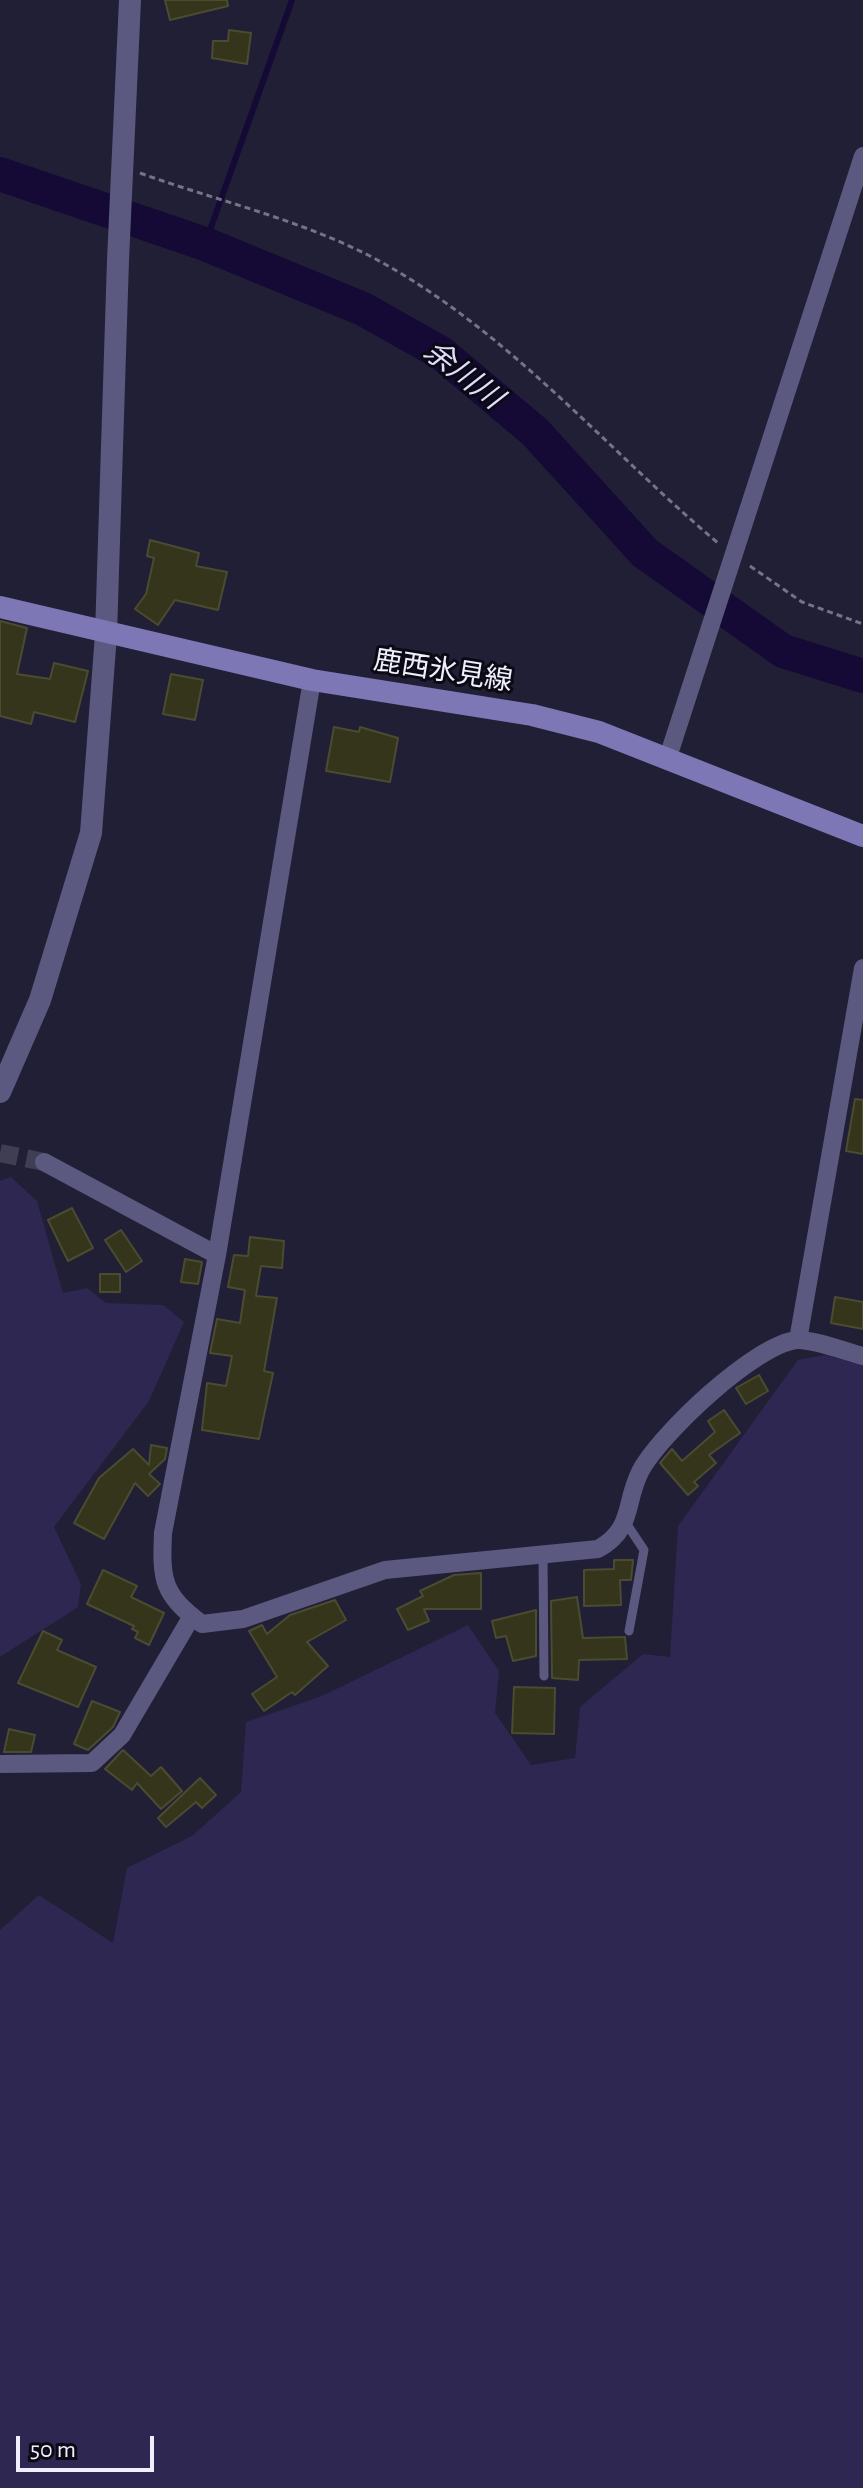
<!DOCTYPE html>
<html>
<head>
<meta charset="utf-8">
<style>
  body { margin:0 }
  #map { position:relative; width:863px; height:2488px; overflow:hidden; background:#211f35; font-family:"Alegreya Sans",sans-serif }
  canvas { display:block }
  .scale { position:absolute; left:16px; top:2436px; width:138px; height:36px; box-sizing:border-box; border:4px solid #efeffe; border-top:0; padding-left:10px; font-size:24px; line-height:28px; white-space:nowrap; color:#efeffe; -webkit-text-stroke:6px #0b0a14; paint-order:stroke }
</style>
</head>
<body>
<div id="map">
<canvas width="863" height="2488"></canvas>
<div class="scale">50 m</div>
</div>
<script>
const g = document.querySelector('canvas').getContext('2d');
g.lineJoin = 'round';
function fill(path, color) {
  g.fillStyle = color;
  g.fill(path, 'evenodd');
}
function strokePath(path, color, width, dash) {
  g.strokeStyle = color;
  g.lineWidth = width;
  g.lineCap = dash ? 'butt' : 'round';
  g.setLineDash(dash || []);
  g.stroke(path);
}
function write(font, color, halo, rows, align = 'center') {
  g.font = font + ' "Alegreya Sans","Noto Sans JP",sans-serif';
  g.lineWidth = 6;
  g.setLineDash([]);
  g.textBaseline = 'middle';
  g.strokeStyle = halo;
  g.fillStyle = color;
  for (const [text, x, y, turn = 0] of rows) {
    g.save();
    g.translate(x, y);
    g.rotate((+turn || 0) * Math.PI / 180);
    g.textAlign = isNaN(turn) ? turn : align;
    if (halo) g.strokeText(text, 0, 0);
    g.fillText(text, 0, 0);
    g.restore();
  }
}
fill(new Path2D(`
  M11 1177 37 1201 63 1293 87 1288 106 1303 163 1305 184 1322 149 1401 54 1527 81 1584 78 1607 0 1657V1181Z
  M825 1355 863 1365V2488H0V1930L39 1895 113 1943 127 1868 192 1836 241 1792 246 1722 322 1696 468 1625 499 1671 495 1713 531 1765 575 1758 580 1707 643 1654 670 1657 678 1526 798 1360Z`), '#2d2752');
strokePath(new Path2D(`
  M205 244 292 0`), '#140a35', 6);
strokePath(new Path2D(`
  M0 174 205 244 363 309 441 353 535 432 645 553 783 651 863 676`), '#140a35', 34);
const building = new Path2D(`
  M165 0H227L228 6 170 20Z
  M229 30 251 33 247 64 212 58 213 41H228Z
  M150 540 199 553 196 566 227 572 218 610 175 600 158 625 135 609 146 594 154 558 147 556Z
  M0 621 27 628 17 674 50 679 54 663 88 671 75 722 34 712 31 724 0 716Z
  M171 674 203 680 195 720 163 714Z
  M334 727 359 732 360 727 398 738 390 782 326 771Z
  M855 1099 863 1100V1154L846 1151Z
  M72 1208 93 1248 68 1261 48 1220Z
  M121 1230 142 1261 126 1272 105 1240Z
  M250 1237 284 1241 282 1268 261 1266 256 1296 277 1298 264 1371 273 1373 259 1439 202 1430 207 1383 226 1386 232 1356 210 1353 217 1319 240 1323 245 1290 228 1287 234 1255 248 1256Z
  M185 1259 202 1262 198 1284 181 1282Z
  M100 1274H120V1292H100Z
  M835 1297 863 1302V1329L831 1323Z
  M759 1375 768 1391 746 1404 736 1388Z
  M724 1410 740 1433 709 1455 716 1463 694 1482 698 1486 688 1495 660 1463 672 1449 682 1461 715 1432 708 1421Z
  M151 1445 167 1448 165 1459 149 1474 160 1484 148 1496 135 1483 104 1539 74 1523 99 1478 133 1449 149 1465Z
  M614 1560H633L631 1580H620L621 1605 584 1606V1570L614 1569Z
  M103 1570 137 1586 131 1597 164 1613 149 1645 135 1638 138 1632 132 1629 134 1626 87 1604Z
  M481 1573V1609H424L429 1621 408 1630 397 1609 423 1596 420 1591 454 1575Z
  M577 1597 583 1638 625 1637 627 1659 579 1660 578 1680 552 1678 551 1601Z
  M335 1600 346 1620 307 1642 328 1666 295 1695 292 1692 264 1711 252 1694 277 1677 249 1631 262 1625 267 1634 290 1615Z
  M536 1610V1656L513 1661 506 1636 496 1638 492 1621Z
  M43 1631 62 1640 57 1650 96 1667 78 1707 18 1683Z
  M514 1687 555 1688 554 1734 512 1733Z
  M92 1701 120 1712 113 1727 88 1750 74 1744Z
  M9 1729 35 1735 31 1752H4Z
  M123 1750 151 1776 161 1767 182 1791 161 1809 137 1783 132 1790 105 1769Z
  M200 1778 216 1795 202 1808 196 1802 166 1827 158 1818Z`);
fill(building, '#35351c');
strokePath(building, '#4b4b31', 2);
strokePath(new Path2D(`
  M0 1153 44 1162`), '#403e53', 18, [18, 9]);
strokePath(new Path2D(`
  M140 173C215 200 297 219 368 255 503 325 603 446 718 543
  M750 566 802 602 863 624`), '#757387', 3, [6, 4]);
strokePath(new Path2D(`
  M626 1523 644 1550 629 1631
  M543 1556 544 1676`), '#5c5980', 9);
strokePath(new Path2D(`
  M312 680 217 1255 163 1533C161 1580 162 1594 202 1624L243 1619 385 1570 598 1549C634 1529 624 1504 640 1472 659 1435 755 1344 797 1340 813 1339 847 1352 863 1356
  M668 757 863 156
  M44 1162 217 1255
  M798 1340 863 968
  M0 1764 92 1763 122 1735 192 1616`), '#5c5980', 18);
strokePath(new Path2D(`
  M0 1092 40 1000 91 833 106 634 118 260 130 0`), '#5c5980', 22);
strokePath(new Path2D(`
  M0 607 312 680 532 715 599 732 863 836`), '#7d77b6', 22);
write('28px', '#efeffe', '#0b0a14', [
  ["鹿西氷見線",443,671,9]
]);
write('italic 30px', '#deddfd', '#0b0a14', [
  ["余川川",463,375,38]
]);
</script>
</body>
</html>
